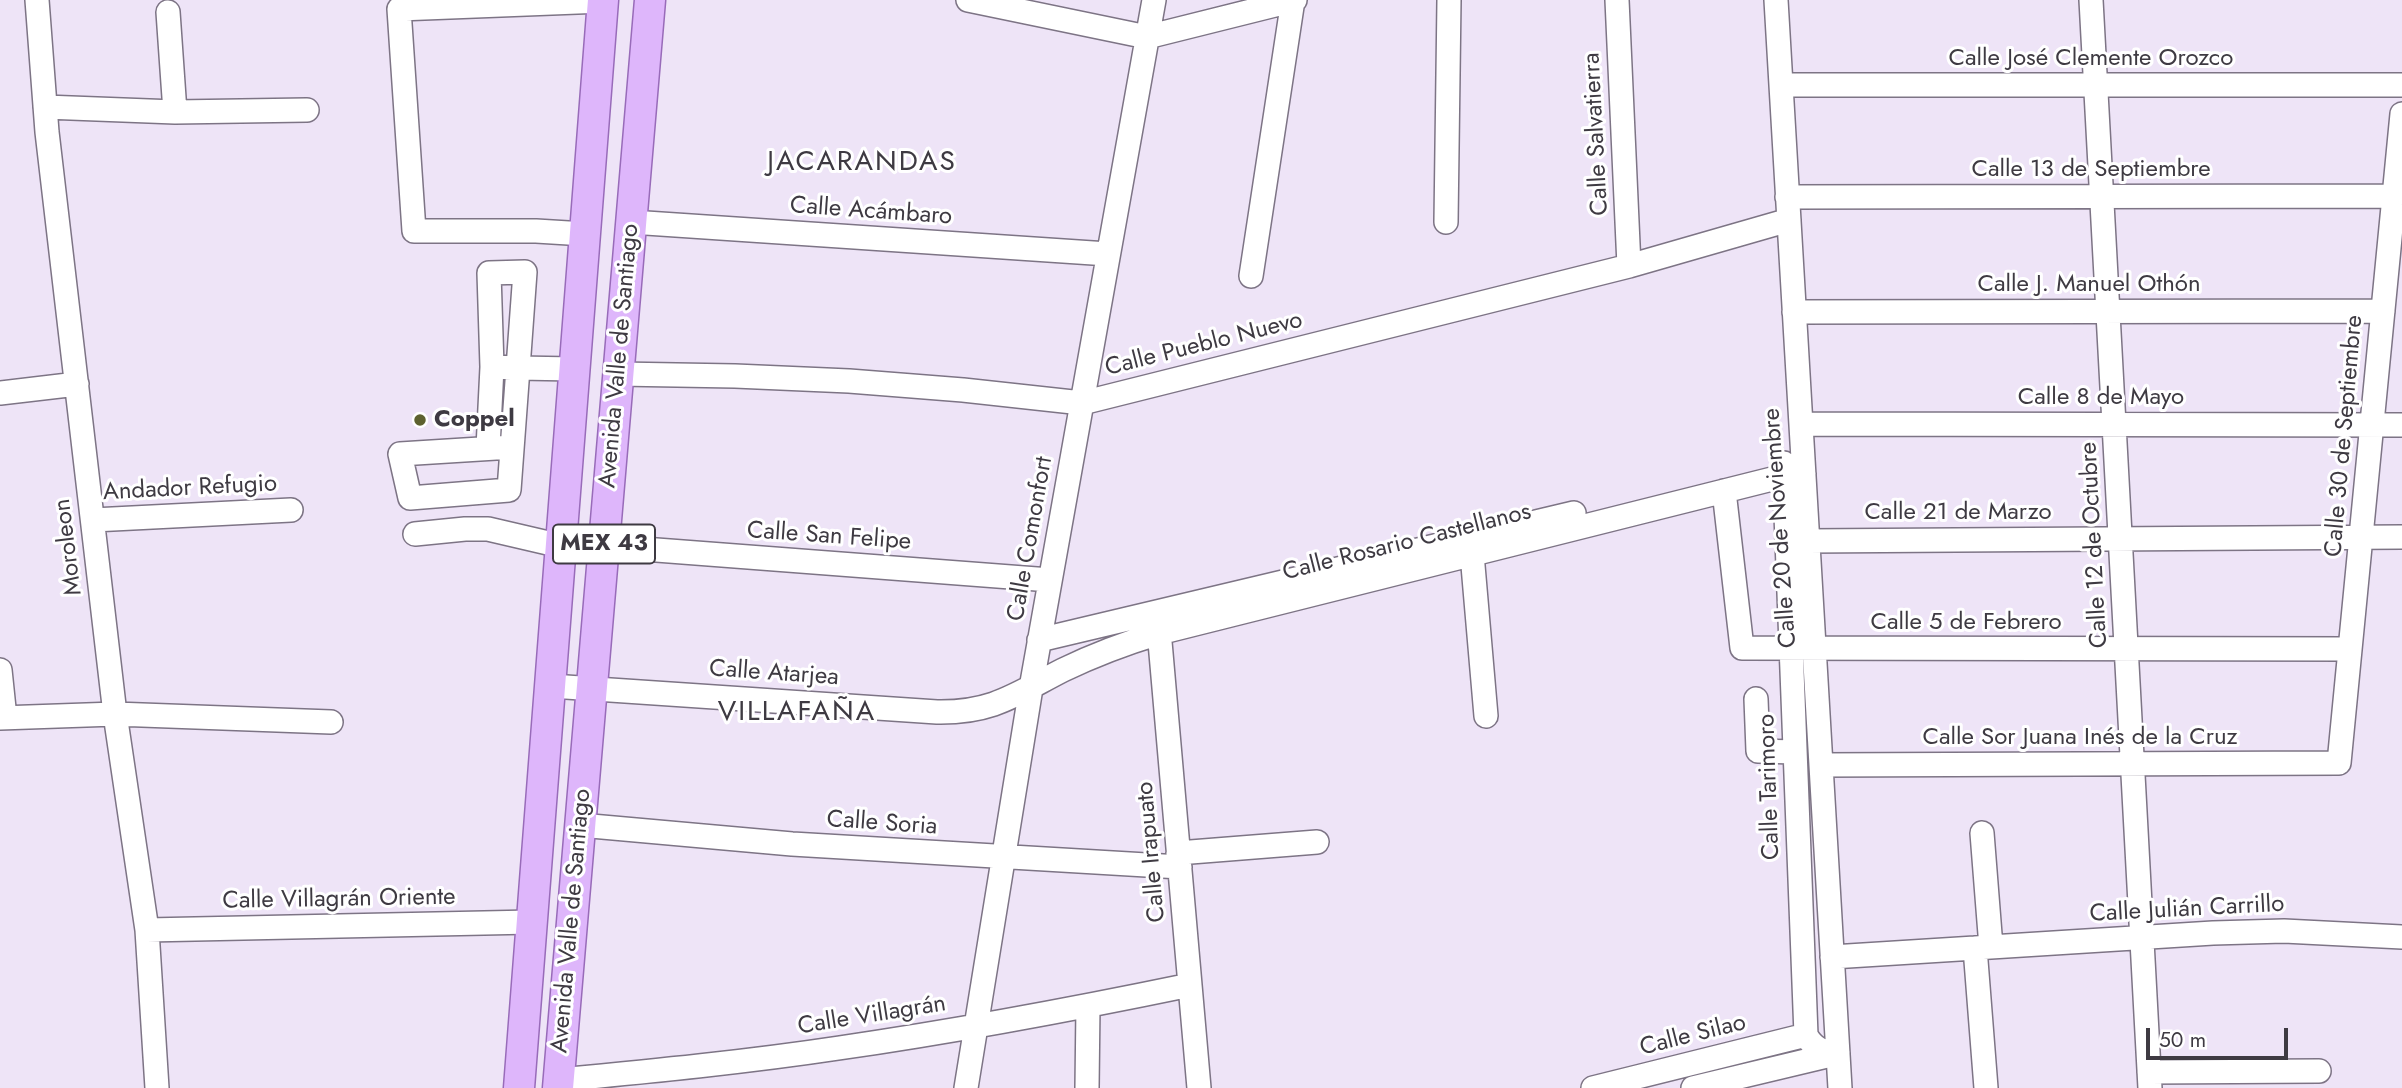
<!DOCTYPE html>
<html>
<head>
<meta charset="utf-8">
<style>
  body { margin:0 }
  #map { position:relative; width:2402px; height:1088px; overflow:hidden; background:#eee4f7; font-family:Jost,sans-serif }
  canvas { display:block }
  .scale { position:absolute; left:2146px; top:1028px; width:142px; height:32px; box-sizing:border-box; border:4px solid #3e3a42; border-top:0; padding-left:9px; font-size:21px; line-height:24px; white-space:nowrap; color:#3e3a42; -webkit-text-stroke:5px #fff; paint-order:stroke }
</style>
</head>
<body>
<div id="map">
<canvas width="2402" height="1088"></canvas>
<div class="scale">50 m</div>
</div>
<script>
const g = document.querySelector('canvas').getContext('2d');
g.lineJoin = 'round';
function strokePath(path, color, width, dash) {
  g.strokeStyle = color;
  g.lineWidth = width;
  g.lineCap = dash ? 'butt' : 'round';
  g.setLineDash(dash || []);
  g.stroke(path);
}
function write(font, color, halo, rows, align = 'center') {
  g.font = font + ' Jost,sans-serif';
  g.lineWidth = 6;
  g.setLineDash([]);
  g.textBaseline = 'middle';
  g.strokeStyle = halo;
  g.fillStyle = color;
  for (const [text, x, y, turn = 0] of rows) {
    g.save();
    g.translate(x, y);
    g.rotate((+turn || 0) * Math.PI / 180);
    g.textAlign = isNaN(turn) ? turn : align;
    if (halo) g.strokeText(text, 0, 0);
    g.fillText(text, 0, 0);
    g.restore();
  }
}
const minor = new Path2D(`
  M37 0 47 132 115 714 147 930 157 1088
  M968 0 1147 37 1295 0
  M1617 0 1629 266
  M1776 0 1840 1088
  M2091 0 2150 1088
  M168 12 175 112
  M1781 85H2402
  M45 107 175 112 307 110
  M1787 197 2394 196
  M631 222 1108 254
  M1446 222 1449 0
  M585 234 536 231H414L399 9 603 1
  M1251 276 1293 0
  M1794 312 2383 311
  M618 374 735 376 849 381 963 390 1082 403 1629 266 1789 220
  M0 393 77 384
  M1801 424 2402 425
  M512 447 400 454 410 498 509 490 518 368 575 369
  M488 448 492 367 489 273 525 272 518 368 492 367
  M1784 463 1806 1035C1813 1048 1823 1053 1838 1053
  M1724 491 1742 648 2350 649
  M93 520 291 510
  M415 534 465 529H488L561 546
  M1808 541 2402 537
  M604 546 1050 580
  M1472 554 1486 716
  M1158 619 1199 1088
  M1039 640 1574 513
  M0 670 5 718
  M551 686 937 712C993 713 1016 694 1063 670 1094 655 1126 643 1159 633L1784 476 1804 474
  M1756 699 1758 751 1795 752
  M0 718 115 714 331 722
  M1821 765 2339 763 2402 114
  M580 825 792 844 1180 867
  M1982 833 1991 947
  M1178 853 1317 842
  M147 930 532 922
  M1975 948 1986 1088
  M1832 957 2213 933 2284 931 2402 937
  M2149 1072 2319 1071
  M559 1080C653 1071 746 1062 839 1048 957 1031 1074 1009 1190 985
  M966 1088 1031 688 1154 0
  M1087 1088 1088 1006
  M1593 1088 1806 1035
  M1693 1088 1835 1054`);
const major = new Path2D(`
  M519 1088 603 0
  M558 1088 650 0`);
strokePath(minor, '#7d7485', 26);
strokePath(major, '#986bb9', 33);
strokePath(minor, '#fff', 23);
strokePath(major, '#deb6fb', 30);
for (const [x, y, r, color] of [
  [420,420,7,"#5d612f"]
]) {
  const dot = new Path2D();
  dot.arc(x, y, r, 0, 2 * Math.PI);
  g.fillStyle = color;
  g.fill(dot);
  strokePath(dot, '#fff', 2.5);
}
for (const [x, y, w] of [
  [604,544,102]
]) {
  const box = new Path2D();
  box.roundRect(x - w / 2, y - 19.5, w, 39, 5);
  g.fillStyle = '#fff';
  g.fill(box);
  strokePath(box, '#3e3a42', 2);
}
write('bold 23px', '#3e3a42', null, [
  ["MEX 43",604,544]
]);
write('24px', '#3e3a42', '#fff', [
  ["Calle José Clemente Orozco",2091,59],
  ["Calle Salvatierra",1597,134,-93],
  ["Calle 13 de Septiembre",2091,170],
  ["Calle Acámbaro",871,212,4],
  ["Calle J. Manuel Othón",2089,285],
  ["Calle Pueblo Nuevo",1204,345,-14],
  ["Avenida Valle de Santiago",620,356,-85],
  ["Calle 8 de Mayo",2101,398],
  ["Calle 30 de Septiembre",2345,436,-85],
  ["Andador Refugio",190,489,-3],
  ["Calle 21 de Marzo",1958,513],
  ["Calle 20 de Noviembre",1781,528,-94],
  ["Calle San Felipe",829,537,4],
  ["Calle Comonfort",1031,539,-80],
  ["Calle Rosario Castellanos",1407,543,-14],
  ["Calle 12 de Octubre",2095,545,-93],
  ["Moroleon",69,547,-97],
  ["Calle 5 de Febrero",1966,623],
  ["Calle Atarjea",774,674,4],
  ["Calle Sor Juana Inés de la Cruz",2080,738],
  ["Calle Tarimoro",1770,787,-92],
  ["Calle Soria",882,824,4],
  ["Calle Irapuato",1152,852,-95],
  ["Calle Villagrán Oriente",339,900,-1],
  ["Calle Julián Carrillo",2187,910,-3],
  ["Avenida Valle de Santiago",572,921,-85],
  ["Calle Villagrán",872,1016,-9],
  ["Calle Silao",1693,1036,-14]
]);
write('bold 24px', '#3e3a42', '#fff', [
  ["Coppel",434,420]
], 'left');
g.letterSpacing = '2px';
write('28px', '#3e3a42', '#fff', [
  ["JACARANDAS",862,163],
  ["VILLAFAÑA",797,713]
]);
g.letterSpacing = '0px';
</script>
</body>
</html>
